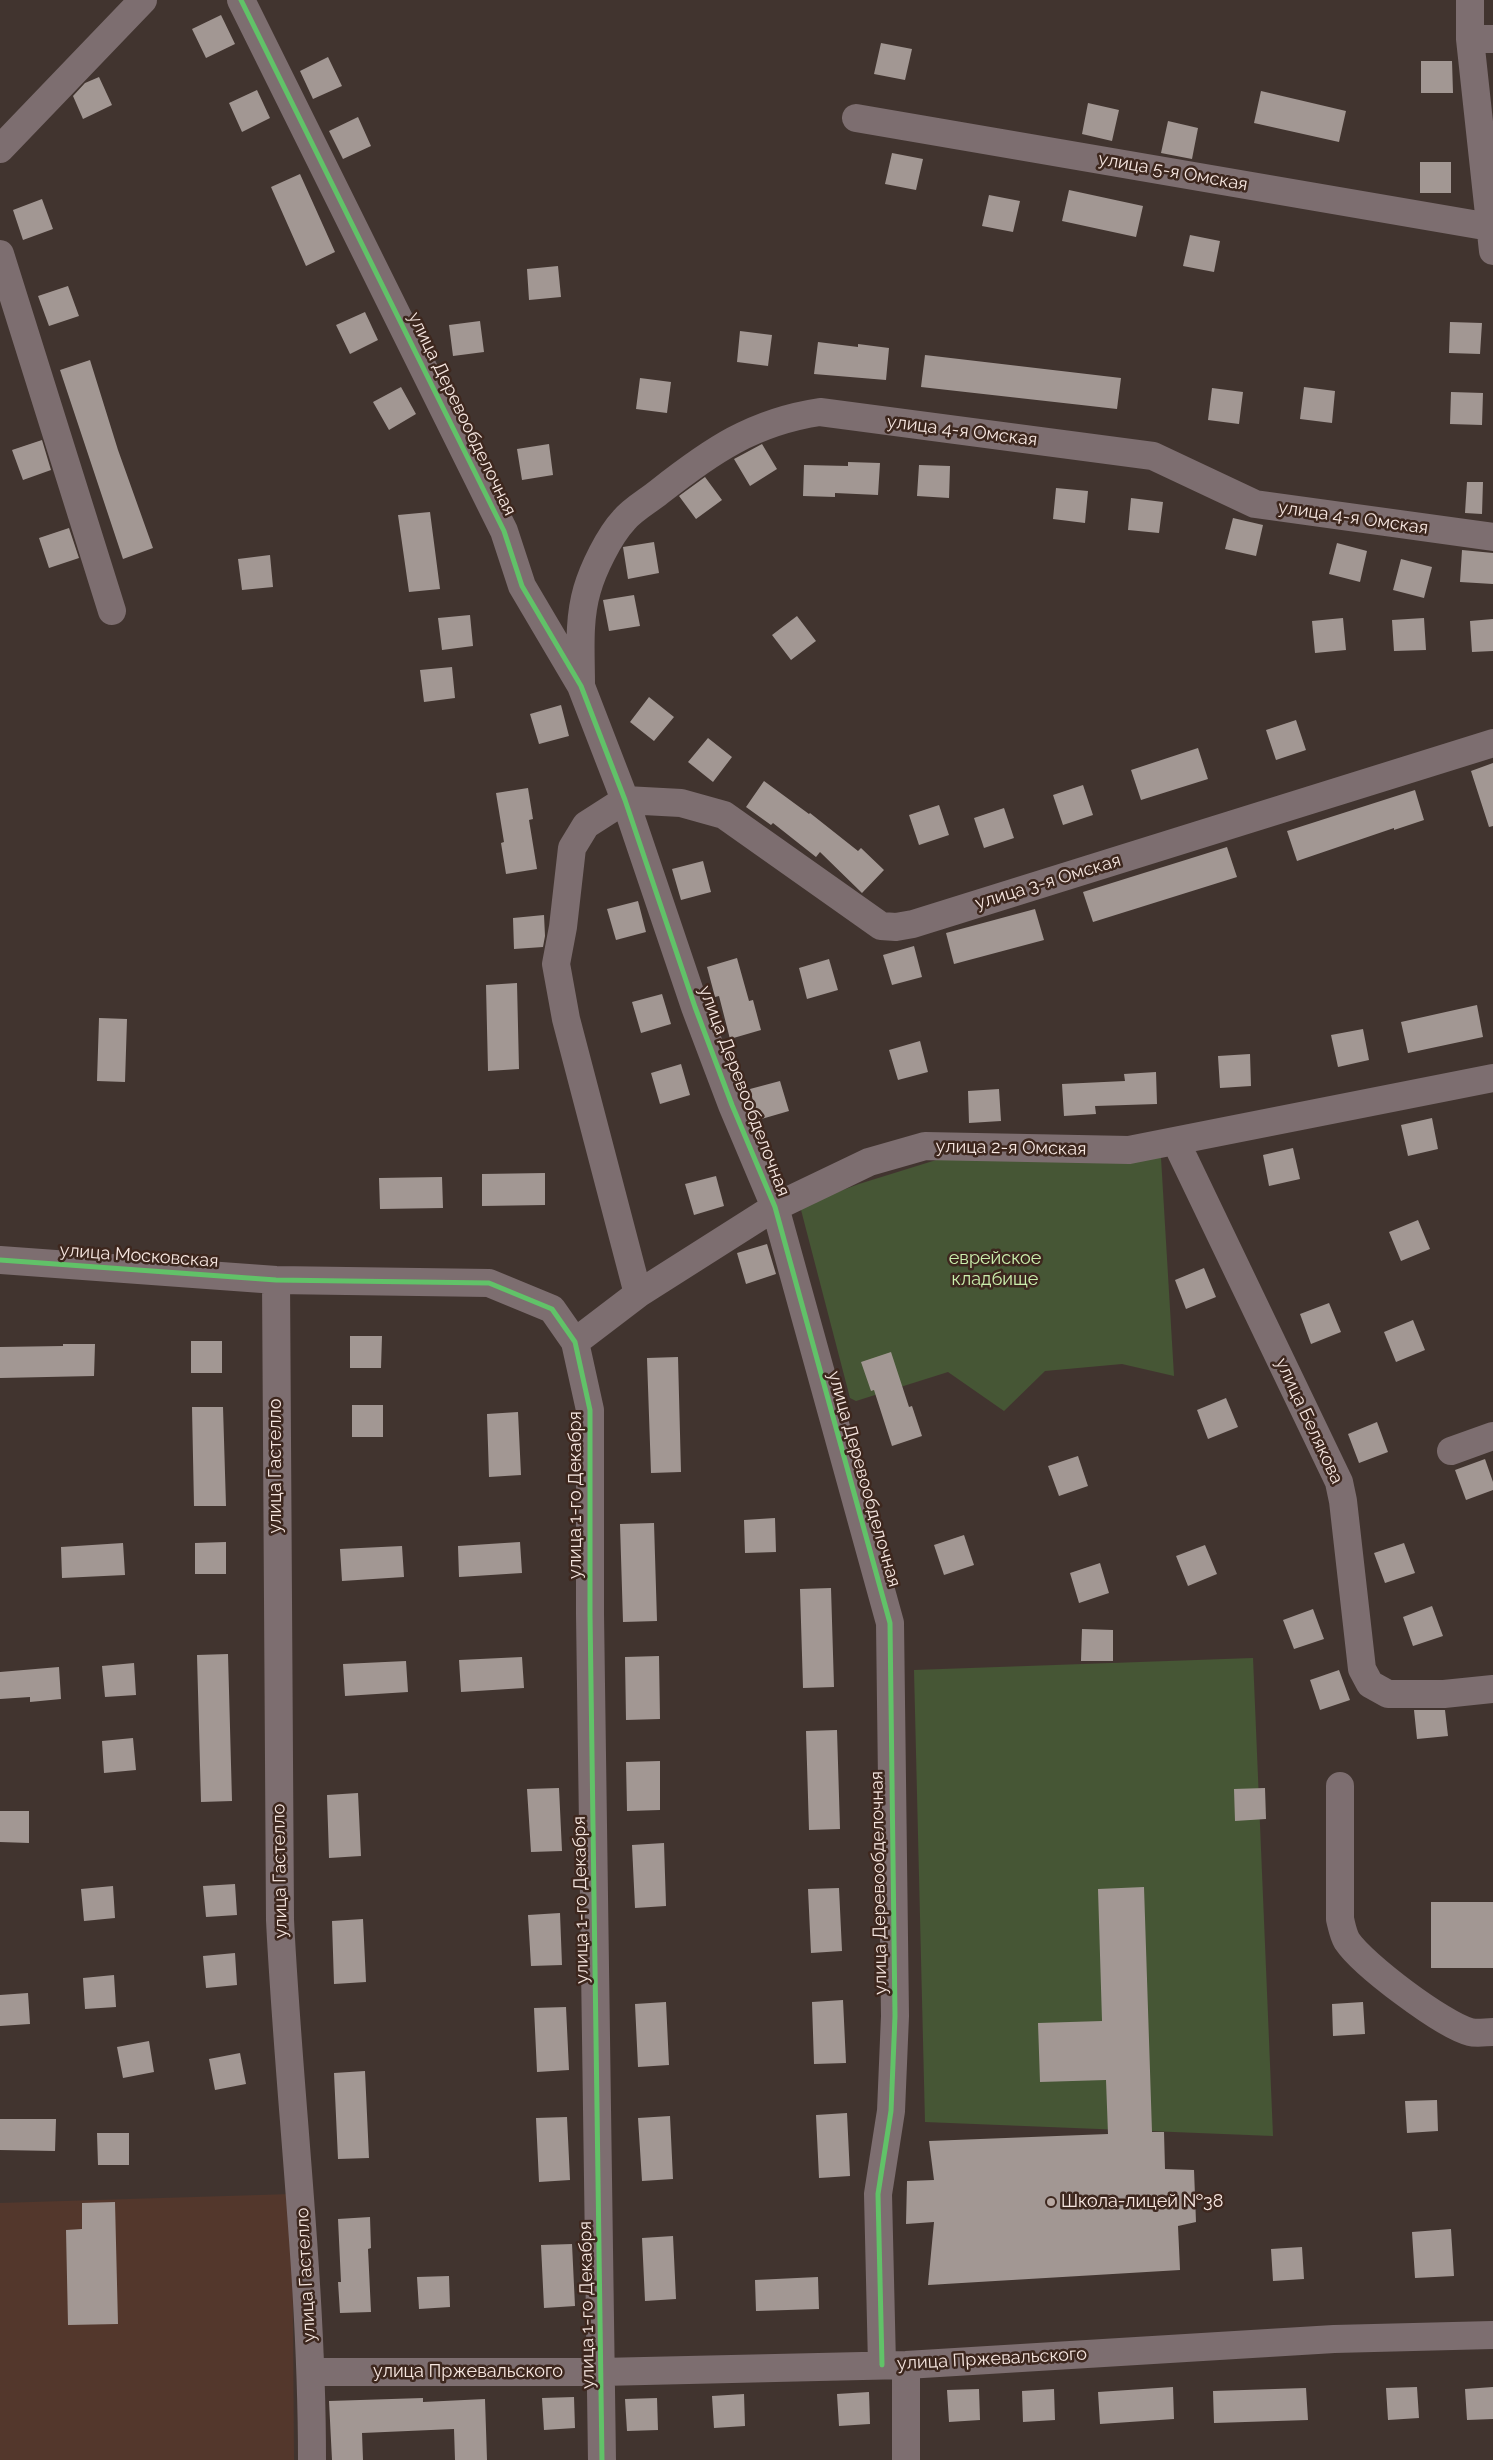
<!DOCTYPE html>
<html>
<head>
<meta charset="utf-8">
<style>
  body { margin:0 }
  canvas { display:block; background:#41342f }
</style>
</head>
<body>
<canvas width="1493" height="2460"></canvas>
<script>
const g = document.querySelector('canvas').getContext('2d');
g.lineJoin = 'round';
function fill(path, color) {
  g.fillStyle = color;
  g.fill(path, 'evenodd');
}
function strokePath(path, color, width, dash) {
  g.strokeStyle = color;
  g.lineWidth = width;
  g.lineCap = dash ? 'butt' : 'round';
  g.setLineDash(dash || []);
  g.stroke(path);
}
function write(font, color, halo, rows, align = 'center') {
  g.font = font + ' Raleway,sans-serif';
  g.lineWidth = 5;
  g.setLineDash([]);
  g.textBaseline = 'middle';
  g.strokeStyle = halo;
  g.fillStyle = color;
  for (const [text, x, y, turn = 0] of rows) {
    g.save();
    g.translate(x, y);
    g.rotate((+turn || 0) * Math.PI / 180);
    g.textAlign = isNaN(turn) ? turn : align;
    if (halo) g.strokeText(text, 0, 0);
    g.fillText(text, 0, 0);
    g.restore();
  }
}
fill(new Path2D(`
  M292 2194 294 2460H0V2203Z`), '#53372c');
fill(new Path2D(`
  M949 1156 1161 1158 1174 1376 1122 1364 1045 1371 1004 1411 948 1372 856 1401 850 1398 800 1206 859 1184Z
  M1253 1658 1273 2136 925 2122 914 1670Z`), '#465635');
fill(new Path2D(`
  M221 15 235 44 206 58 192 29Z
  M881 43 912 49 905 80 874 74Z
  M328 57 342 86 313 99 300 71Z
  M1421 61H1452L1453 93H1421Z
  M99 77 112 105 83 119 73 96 85 83Z
  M257 90 270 118 242 132 229 103Z
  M1261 91 1346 111 1339 142 1254 123Z
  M1088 103 1119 110 1112 141 1082 134Z
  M358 117 371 146 343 159 329 131Z
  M1168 121 1198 128 1192 159 1161 153Z
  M892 153 923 159 916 190 885 184Z
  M1420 162H1451V193H1420Z
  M300 174 335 252 306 266 271 187Z
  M1069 190 1143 206 1136 237 1062 221Z
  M989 195 1020 201 1013 232 982 226Z
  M42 199 53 229 23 240 13 210Z
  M1190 235 1220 241 1214 272 1183 266Z
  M558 266 561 297 529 300 527 269Z
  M68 286 79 316 49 326 38 296Z
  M365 312 378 340 350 354 336 325Z
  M480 321 484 352 453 356 449 325Z
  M1450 322 1482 323 1480 354 1449 353Z
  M740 331 772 335 768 366 737 362Z
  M818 342 858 347V344L889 348 886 380 814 374Z
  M925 355 1121 378 1117 409 921 387Z
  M90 360 118 450 153 548 123 559 60 370Z
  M640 378 671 382 667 413 636 409Z
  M401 387 416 414 389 430 373 402Z
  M1304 387 1335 391 1332 423 1300 419Z
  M1212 388 1243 392 1239 424 1208 420Z
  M1451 392 1483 393 1482 425 1450 424Z
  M42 440 51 470 23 480 12 450Z
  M549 444 553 475 522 480 517 449Z
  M762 444 777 469 750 486 734 459Z
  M848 462 880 463 878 495 835 493V497L803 496 804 465 848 466Z
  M919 465 950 466 949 498 917 496Z
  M705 477 722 500 696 519 679 496Z
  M1467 482H1483L1482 514 1465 513Z
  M1056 488 1088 491 1085 523 1053 519Z
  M1131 498 1163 502 1159 533 1128 530Z
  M430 512 440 589 409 592 398 515Z
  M1233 518 1263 525 1256 556 1225 549Z
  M69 528 79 558 49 568 39 538Z
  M654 542 659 573 628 579 623 547Z
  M1337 543 1367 551 1360 582 1329 574Z
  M1462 550 1493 553V584L1460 582Z
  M270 555 273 587 242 590 238 559Z
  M1401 559 1432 567 1424 598 1393 590Z
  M634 595 640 626 609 631 603 600Z
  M470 615 473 646 442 650 438 618Z
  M797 616 816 641 791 660 772 635Z
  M1343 618 1346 650 1315 653 1312 621Z
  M1424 618 1426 650 1394 651 1392 620Z
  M1493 619V651L1472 652 1470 621Z
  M452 667 455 698 424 702 420 670Z
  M649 697 674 717 654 741 630 722Z
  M561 705 569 736 539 744 530 714Z
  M1296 720 1306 750 1276 760 1266 730Z
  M708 738 732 757 713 782 688 762Z
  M1198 748 1208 779 1141 800 1131 770Z
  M1493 763V826L1489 827 1471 771Z
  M764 781 809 814 810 813 858 851 861 848 884 870 862 893 820 852 816 857 773 823 771 825 746 807Z
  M1083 785 1093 815 1063 825 1053 795Z
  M528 788 533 819 529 820 537 869 506 874 501 843 504 842 496 793Z
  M1415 790 1424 820 1394 830V828L1297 861 1287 831Z
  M939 805 949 835 919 845 909 815Z
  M1004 808 1014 838 984 848 974 818Z
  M1227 847 1237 877 1093 922 1083 892Z
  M703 861 711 892 681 900 672 869Z
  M638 901 646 932 616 940 607 909Z
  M1035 909 1044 940 954 964 946 933Z
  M544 915 545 936 543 947 514 949 513 918Z
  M914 946 922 977 892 985 883 955Z
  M737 958 749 1001 753 1000 761 1030 730 1039 719 996 715 997 707 967Z
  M829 959 838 990 807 999 799 968Z
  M517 983 519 1069 488 1071 486 985Z
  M662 994 671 1024 641 1033 632 1002Z
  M1477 1005 1483 1037 1408 1053 1401 1022Z
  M99 1018 127 1019 125 1082 97 1081Z
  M1363 1029 1369 1060 1338 1067 1331 1035Z
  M920 1041 928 1072 898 1080 889 1050Z
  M1250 1054 1251 1086 1220 1088 1218 1056Z
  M681 1064 690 1095 660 1104 651 1073Z
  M1156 1072 1157 1104 1095 1106 1096 1114 1064 1116 1062 1084 1125 1081 1124 1074Z
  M780 1081 789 1111 758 1120 750 1089Z
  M999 1089 1001 1121 969 1123 968 1091Z
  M1432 1118 1438 1149 1408 1156 1401 1125Z
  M1293 1148 1300 1179 1269 1186 1263 1155Z
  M545 1173V1205L482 1206V1174Z
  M716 1176 724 1206 694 1215 685 1184Z
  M442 1177 443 1208 380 1209 379 1178Z
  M1418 1220 1430 1249 1401 1261 1389 1232Z
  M767 1244 776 1274 746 1284 737 1253Z
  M1204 1268 1216 1297 1186 1309 1175 1280Z
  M1329 1303 1341 1332 1311 1344 1300 1314Z
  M1413 1320 1425 1350 1396 1362 1384 1332Z
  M350 1336H382L381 1368H350Z
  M191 1341H222V1373H191Z
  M63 1344H95L94 1376 0 1378V1347L63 1346Z
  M891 1352 909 1407 912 1406 922 1436 892 1446 874 1390 871 1391 861 1362Z
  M678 1357 681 1472 651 1473 647 1358Z
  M1226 1398 1238 1427 1208 1439 1197 1410Z
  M352 1405H383V1437H352Z
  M192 1407H223L226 1506H194Z
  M518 1412 521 1475 489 1477 487 1414Z
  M1377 1422 1388 1452 1359 1463 1348 1434Z
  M1078 1456 1088 1486 1059 1496 1048 1466Z
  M1485 1459 1493 1482V1490L1466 1500 1455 1470Z
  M775 1518 776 1552 745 1553 744 1520Z
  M654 1523 657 1621 623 1622 620 1524Z
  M964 1535 974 1565 944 1575 934 1545Z
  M226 1542V1574H195V1543Z
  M520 1542 522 1573 459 1577 458 1546Z
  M123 1543 125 1575 62 1578 61 1547Z
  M1404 1543 1415 1573 1385 1583 1374 1553Z
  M1205 1545 1217 1574 1188 1586 1176 1556Z
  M402 1546 404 1577 342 1581 340 1549Z
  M1100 1563 1109 1593 1079 1603 1070 1573Z
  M831 1588 834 1687 803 1688 800 1589Z
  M1432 1606 1443 1636 1413 1646 1403 1617Z
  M1313 1609 1324 1639 1294 1649 1283 1620Z
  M1082 1629 1113 1630V1661H1081Z
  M228 1654 232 1801 201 1802 197 1655Z
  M659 1656 660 1719 626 1720 625 1657Z
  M522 1657 524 1688 461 1692 459 1660Z
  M406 1661 408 1692 345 1696 343 1664Z
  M134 1663 136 1695 105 1697 102 1666Z
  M59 1667 61 1699 30 1702V1697L0 1699V1672Z
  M1339 1670 1350 1700 1320 1710 1310 1680Z
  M1414 1710H1445L1448 1736 1417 1739Z
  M837 1730 840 1829 809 1830 806 1731Z
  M133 1738 136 1770 104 1773 102 1741Z
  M660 1761V1810L627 1811 626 1762Z
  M559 1788 562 1851 531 1852 527 1789Z
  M1265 1788 1266 1819 1235 1821 1234 1789Z
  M358 1793 361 1856 329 1858 327 1795Z
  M0 1811H29V1843L0 1842Z
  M664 1843 666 1906 635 1908 632 1845Z
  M235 1884 237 1915 206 1917 203 1886Z
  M113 1886 115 1918 84 1921 81 1889Z
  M1144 1887 1152 2132H1164L1165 2169 1194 2170 1196 2222 1178 2226 1180 2270 928 2285 934 2222 906 2224 907 2181 934 2180 929 2141 1108 2134 1106 2080 1040 2082 1038 2023 1102 2021 1098 1889Z
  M839 1888 842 1951 811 1953 808 1889Z
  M1431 1902H1493V1968H1431Z
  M560 1913 562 1965 531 1966 528 1915Z
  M363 1919 366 1982 334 1984 332 1921Z
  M235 1953 237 1985 206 1988 203 1956Z
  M114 1975 116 2007 85 2009 83 1978Z
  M28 1993 30 2024 0 2026V1995Z
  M843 2000 846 2063 814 2064 812 2002Z
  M666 2002 669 2065 638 2067 635 2004Z
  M1363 2002 1365 2034 1333 2036 1332 2004Z
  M566 2007 569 2070 537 2072 534 2008Z
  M149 2041 154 2072 123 2078 117 2047Z
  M240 2053 246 2084 215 2090 209 2059Z
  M365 2071 369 2158 338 2159 334 2073Z
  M1437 2100 1438 2131 1407 2133 1405 2101Z
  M847 2113 850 2176 819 2178 816 2115Z
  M670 2116 673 2179 642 2181 638 2118Z
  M567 2117 570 2180 539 2182 536 2118Z
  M0 2119H56L55 2151 0 2150Z
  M97 2133H129V2165H98Z
  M115 2202 118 2324 68 2325 66 2230 82 2229V2203Z
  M370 2217 371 2248 368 2249 371 2312 340 2313 338 2282H341L338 2219Z
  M1451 2229 1454 2276 1415 2278 1412 2232Z
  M673 2236 676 2299 645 2301 642 2238Z
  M572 2244 575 2306 544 2308 541 2245Z
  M1302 2247 1304 2279 1273 2281 1271 2249Z
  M449 2276 450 2307 419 2309 417 2277Z
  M818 2277 819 2309 756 2311 755 2280Z
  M1173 2387 1174 2419 1100 2424 1098 2392Z
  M1417 2387 1419 2418 1388 2420 1386 2388Z
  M1493 2387V2419L1467 2420 1465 2389Z
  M1306 2388 1308 2420 1214 2423 1213 2391Z
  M979 2389 980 2420 949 2422 947 2390Z
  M1054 2389 1055 2420 1023 2422 1022 2391Z
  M869 2392 870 2424 839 2426 837 2394Z
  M744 2394 745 2426 714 2428 712 2396Z
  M574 2397 575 2428 544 2430 542 2398Z
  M423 2398V2402L485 2399 487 2460H455L454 2429 362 2433 363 2460H332L329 2401Z
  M657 2398 658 2430 627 2431 625 2399Z`), '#a29793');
strokePath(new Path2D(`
  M241 0 504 531 522 586 581 686 625 800 695 1007 732 1105 775 1207 890 1623 895 2016 891 2111 878 2194 882 2365
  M1470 0V39L1493 251
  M1470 39H1493
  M856 118 1490 227
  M0 149 143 0
  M0 254 112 611
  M581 685C581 653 578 621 587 590 593 569 609 536 624 520 633 509 648 501 659 492 711 451 753 422 820 412L1153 456 1255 504 1493 537
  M1176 1142 1339 1482 1343 1501 1362 1669 1370 1684 1388 1694H1444L1493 1689
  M0 1260 276 1280 489 1283 552 1309 575 1342 590 1410V1614L602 2460
  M276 1280 280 1920C289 2100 312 2279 312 2460
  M638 1294 566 1019 556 964 563 927 572 848 586 825 625 800 681 803 724 815 881 926 896 927 913 924 1493 743
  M575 1342 638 1294 775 1207 869 1162 925 1146 1129 1150 1493 1078
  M1451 1451 1493 1436
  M1340 1786V1919C1342 1927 1343 1934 1347 1941 1363 1965 1443 2025 1470 2032 1477 2034 1486 2032 1493 2032
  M906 2365V2460
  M311 2372H601L906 2365 1334 2339 1493 2335`), '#7d6e70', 28);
strokePath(new Path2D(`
  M241 0 504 531 522 586 581 686 625 800 695 1007 732 1105 775 1207 890 1623 895 2016 891 2111 878 2194 882 2365
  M0 1260 276 1280 489 1283 552 1309 575 1342 590 1410V1614L602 2460`), '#61c268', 5);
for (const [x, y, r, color] of [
  [1051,2202,5,"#b7a8a2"]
]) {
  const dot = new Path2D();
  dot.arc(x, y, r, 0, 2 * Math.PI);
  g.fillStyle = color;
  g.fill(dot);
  strokePath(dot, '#3d271e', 2);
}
write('18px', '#f6e6e0', '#3d271e', [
  ["улица 5-я Омская",1173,172,10],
  ["улица Деревообделочная",462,414,64],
  ["улица 4-я Омская",962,431,7],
  ["улица 4-я Омская",1353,518,8],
  ["улица 3-я Омская",1048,882,-17],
  ["улица Деревообделочная",744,1091,69],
  ["улица 2-я Омская",1011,1148,1],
  ["улица Московская",139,1256,4],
  ["улица Белякова",1309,1421,65],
  ["улица Гастелло",276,1466,-90],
  ["улица Деревообделочная",864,1479,74],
  ["улица 1-го Декабря",576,1495,-90],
  ["улица Гастелло",280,1871,-91],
  ["улица Деревообделочная",879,1883,-91],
  ["улица 1-го Декабря",581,1900,-91],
  ["улица Гастелло",306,2275,-93],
  ["улица 1-го Декабря",587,2305,-91],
  ["улица Пржевальского",992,2359,-3],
  ["улица Пржевальского",468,2372]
]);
write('18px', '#cbefad', '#3d271e', [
  ["еврейское",995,1259],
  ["кладбище",995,1280]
]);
write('18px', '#f6e6e0', '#3d271e', [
  ["Школа-лицей №38",1061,2202]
], 'left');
</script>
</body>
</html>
